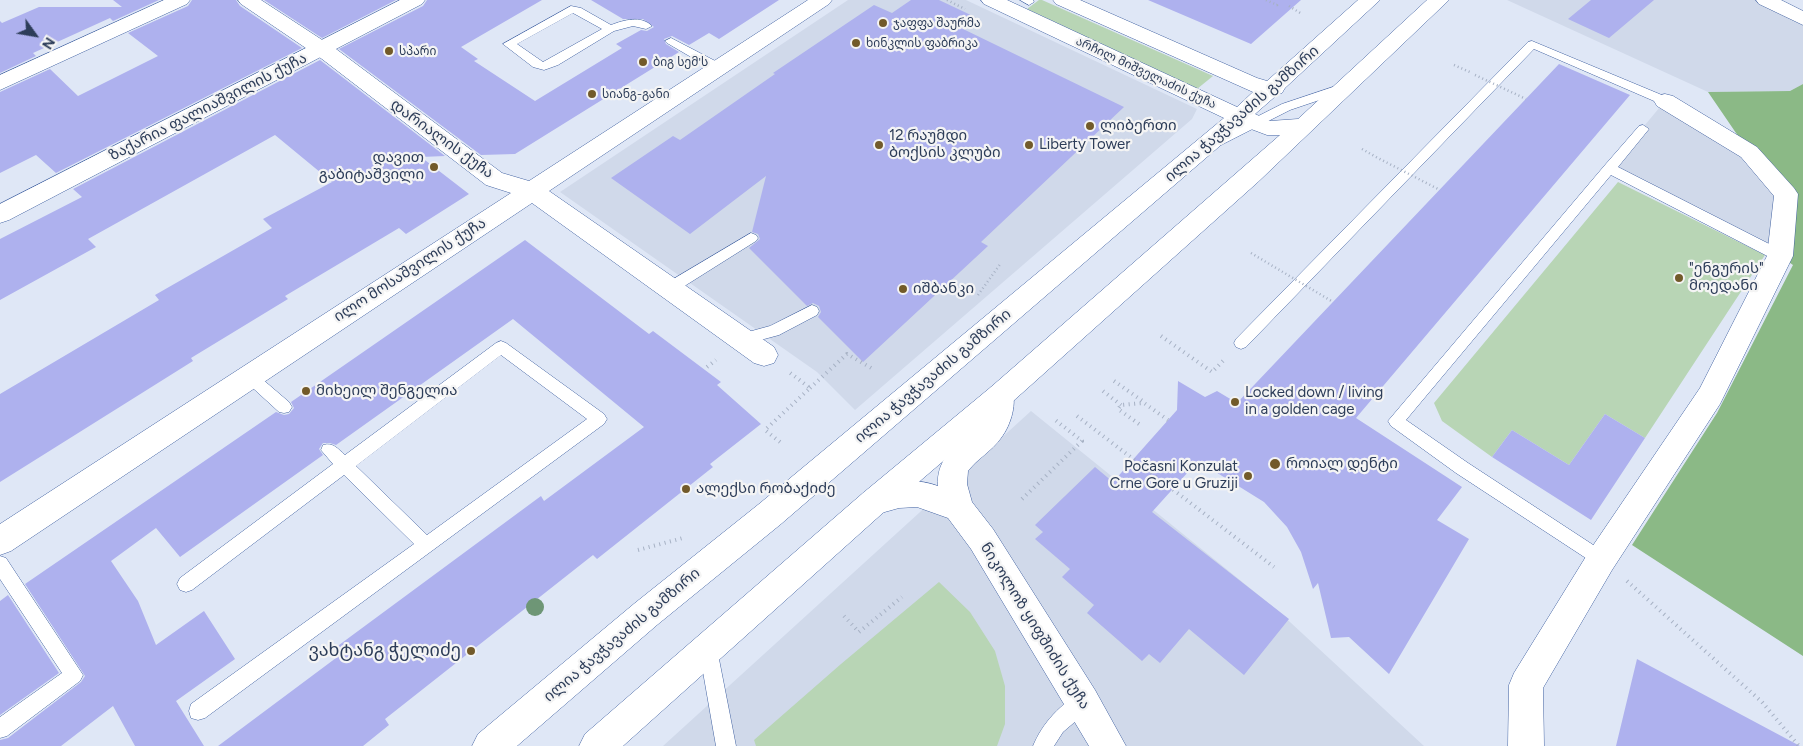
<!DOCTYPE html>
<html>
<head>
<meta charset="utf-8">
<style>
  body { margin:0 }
  #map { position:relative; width:1803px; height:746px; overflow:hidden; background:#dfe7f6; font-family:Figtree,sans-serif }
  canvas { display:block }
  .north { position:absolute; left:10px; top:10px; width:50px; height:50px; -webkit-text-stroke:4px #f4f4f4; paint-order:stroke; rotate:122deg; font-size:14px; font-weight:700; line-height:20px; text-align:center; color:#2d3d59 }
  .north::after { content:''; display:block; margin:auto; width:18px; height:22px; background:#2d3d59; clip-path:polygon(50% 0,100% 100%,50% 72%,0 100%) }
</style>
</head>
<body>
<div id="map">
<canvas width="1803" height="746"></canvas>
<div class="north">N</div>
</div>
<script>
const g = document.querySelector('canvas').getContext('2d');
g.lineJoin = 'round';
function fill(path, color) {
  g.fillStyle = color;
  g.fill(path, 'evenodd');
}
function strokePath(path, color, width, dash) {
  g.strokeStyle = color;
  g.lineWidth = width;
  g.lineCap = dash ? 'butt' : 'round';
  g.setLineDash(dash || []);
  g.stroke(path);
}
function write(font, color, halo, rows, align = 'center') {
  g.font = font + ' Figtree,"Noto Sans Georgian",sans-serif';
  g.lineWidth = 4.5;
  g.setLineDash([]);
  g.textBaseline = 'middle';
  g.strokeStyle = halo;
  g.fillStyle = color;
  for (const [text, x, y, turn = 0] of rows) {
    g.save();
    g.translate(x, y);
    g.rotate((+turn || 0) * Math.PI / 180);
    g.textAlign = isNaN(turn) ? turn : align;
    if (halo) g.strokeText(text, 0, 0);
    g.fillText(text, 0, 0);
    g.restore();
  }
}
fill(new Path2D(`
  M848 0H966L1197 109 1192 119 855 410 817 372 560 192Z
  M1507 0H1766L1803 19V84L1790 91 1708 92Z
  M1665 101 1749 152 1786 194 1780 256 1609 168Z
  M1031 411 1277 610 1424 746H663Z`), '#d0d9ea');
fill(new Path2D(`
  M1039 0H1042L1213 76 1197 89 1027 9Z
  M1618 182 1765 255 1645 438 1605 414 1569 465 1512 430 1492 457 1442 421 1434 403Z
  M939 582 970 612 995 651 1005 686V724L997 746H756L754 740 841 664Z`), '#b8d5b5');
fill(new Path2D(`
  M1803 84V656L1632 545 1717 413 1793 265 1780 256 1786 194 1749 152 1708 92 1790 91Z`), '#8bb986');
fill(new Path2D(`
  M113 0H159L113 21 110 18 33 53 36 56 0 73V21L2 23 39 7H122Z
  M192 0H236L240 6 302 48 56 173 36 155 0 173V92L50 69 78 96 158 56 128 33 188 6Z
  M264 0H396L322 38Z
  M427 0H542L461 47 478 59 474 61 535 101 622 48 616 44 641 30 647 31 654 27 643 19H623L591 0H779L719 39 709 33 689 45 672 36 664 39 666 44 679 52 515 154 481 155 339 49 423 6Z
  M911 0H939L975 17 961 28 1124 107 981 242 988 246 863 362 818 317 821 312 819 306 813 303 807 306 749 248 760 239 758 234 752 232 766 176 690 234 611 178 673 136 680 140 775 74 773 73 874 5 892 13Z
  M1148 0H1301L1251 44Z
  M1591 0H1654L1609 38 1568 19Z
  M320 60 445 156 421 157 469 194 406 234 399 228 285 296 288 299 191 358 193 361 0 482V394L159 300 155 295 272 228 263 219 332 182 275 135 88 239 96 247 0 300V239L82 197 73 189Z
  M1559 64 1630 95 1356 418 1462 487 1437 520 1469 539 1389 674 1349 637 1331 638 1318 583 1313 589 1301 552 1287 527 1264 502 1198 461 1152 512 1289 619 1244 675 1189 629 1160 663 1149 654 1142 661 1087 613 1094 605 1062 577 1070 569 1035 539 1043 532 1035 525 1095 467 1113 482 1177 410 1178 381 1205 397 1217 391 1237 403Z
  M525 240 649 334 653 331 721 382 717 385 761 424 710 464 713 467 597 559 593 555 385 719 389 725 363 746H218L340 655 335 648 541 496 544 501 644 427 513 319 336 445 330 443H323L319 449 323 455 180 557 156 528 111 561 138 601 156 645 204 611 235 659 176 701 204 746H135L113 706 61 746H0V740L8 738 81 682 85 676 25 584 276 412 284 415 289 414 294 408 291 402Z
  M1605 414 1645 438 1591 520 1492 457 1512 430 1569 465Z
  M8 595 59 673 0 715V601Z
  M1637 659 1800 746H1616Z`), '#aeb1ee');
const lane = new Path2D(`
  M1020 0H1033L1034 2 1029 5Z
  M571 6 581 8 611 25C624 20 641 15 652 26L646 29 633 26 614 31 558 65 544 70 533 67 503 44ZM573 13 602 29 543 62 517 44Z
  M671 38 723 65 725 68 723 71H715L667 43 665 41Z
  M1532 41 1669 98 1671 101 1665 105 1661 104 1534 49 1246 347 1241 349 1236 347 1234 343 1236 339 1528 42Z
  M1345 83 1349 84 1351 87 1349 90 1290 110 1221 145H1213L1211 142 1213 139 1282 104Z
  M1643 125 1649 129 1618 167 1785 252 1787 256 1785 260H1775L1611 175 1406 420 1468 463 1607 554 1610 560 1607 566 1601 568 1456 473 1391 426 1388 421 1605 165 1639 126Z
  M751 233 756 235 758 238 756 241 675 292 670 293 665 292 663 288 665 284Z
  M812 305 817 307 819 311 817 315 779 335 742 345 737 343 735 339 737 335 770 326Z
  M501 341 506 343 604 414 607 419 604 424 205 718 198 720 191 718 189 711 191 704 414 544 344 475 192 590 186 592 180 590 177 584 180 578 333 464 321 450 323 445C333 442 338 449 345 455L496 343ZM501 355 587 419 427 535 356 466Z
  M249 370 254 372 289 402 292 407 289 412 284 413 279 412 244 380 241 376 244 372Z
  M0 556 6 558 83 675 80 681 7 736 0 738V717L62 673 0 579Z
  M708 640 714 643 717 649 736 746H716L699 649 702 643Z
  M1083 693 1090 695 1092 702 1090 709 1063 732 1054 746H1033C1042 724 1061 702 1083 693Z`);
const street = new Path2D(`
  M164 0H190L187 4 0 90V75Z
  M238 0H261L336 49 502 173 529 181 808 0H832L829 4 549 191 774 347 778 355 774 363 764 366 754 363 532 203 11 551 0 555V524L511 193 486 185 322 59 241 4Z
  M1756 0H1781L1803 11V25L1759 4Z
  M1665 94 1673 96 1757 147 1794 188 1798 194 1793 256 1720 404 1612 570 1543 688 1544 746H1508L1509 685 1514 673 1590 550 1700 388 1767 256 1774 196 1741 157 1657 106 1654 101 1657 96Z
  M1001 384 1011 387C1018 402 1011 425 1001 438 992 451 977 459 968 471L967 484 972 502 993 529 1095 690 1126 746H1089L971 549 948 518 917 507 899 508 874 515 863 511 859 502 863 493C889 483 911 476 938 486 936 461 953 447 970 431 974 428 979 425 981 420 987 410 986 398 991 387Z`);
const secondary = new Path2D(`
  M400 0H425L422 4 9 220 0 223V204Z
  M981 0H1007L1237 107 1253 92 1056 4 1053 0H1080L1257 78 1267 81 1358 0H1380L1285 88 1282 93 1278 94 1255 114 1270 121 1298 119 1427 0H1449L1258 182 1011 403 885 511 623 746H579L585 734 863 493 991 387 1280 135H1267L1243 126 781 524 657 625 517 746H472L478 734 635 603 759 504 1224 118 984 4Z`);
strokePath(lane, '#4363a2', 1);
strokePath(street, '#4363a2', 1);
strokePath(secondary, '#4363a2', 1);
strokePath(new Path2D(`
  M947 0 965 9
  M1266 0 1277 5 1279 2
  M1289 6 1302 14
  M1454 65 1472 73
  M1362 149 1376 157
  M978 295 1001 263`), '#a6b1c4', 2.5, [1, 3]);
strokePath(new Path2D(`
  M1161 336 1212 372 1225 359
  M707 367 716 360
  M1114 381 1144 402
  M810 388 847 354 873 369
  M1103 391 1121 405
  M1077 416 1274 567
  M1139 424 1118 409 1121 405 1144 403 1168 420
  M780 442 765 430 810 388 789 372
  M1022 499 1082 441 1054 419
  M638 550 683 538
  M1627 581 1762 702 1799 746
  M844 616 859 632 902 597`), '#a6b1c4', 4, [1, 4.5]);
fill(lane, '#fff');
fill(street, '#fff');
fill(secondary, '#fff');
strokePath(new Path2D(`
  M1475 75 1526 99
  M1376 157 1440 190
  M1251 253 1333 302`), '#a6b1c4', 2.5, [1, 3]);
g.fillStyle = '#6e9676';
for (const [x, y] of [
  [535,607]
]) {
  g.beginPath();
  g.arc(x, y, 9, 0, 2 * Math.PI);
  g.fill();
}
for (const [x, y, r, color] of [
  [883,23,5,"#725a2a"],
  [856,43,5,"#725a2a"],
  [389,51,5,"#725a2a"],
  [643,62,5,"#725a2a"],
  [592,94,5,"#725a2a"],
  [1090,126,5,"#725a2a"],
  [879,145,5,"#725a2a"],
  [1029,145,5,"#725a2a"],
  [434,167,5,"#725a2a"],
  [1679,278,5,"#725a2a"],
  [903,289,5,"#725a2a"],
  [306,391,5,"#725a2a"],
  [1235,402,5,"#725a2a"],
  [1275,464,6,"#725a2a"],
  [1248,476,5,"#725a2a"],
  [686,489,5,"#725a2a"],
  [471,651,5,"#725a2a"]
]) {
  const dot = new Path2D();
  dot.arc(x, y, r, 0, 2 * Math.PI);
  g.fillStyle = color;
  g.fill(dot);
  strokePath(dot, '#f4f4f4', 2);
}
write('12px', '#2d3d59', '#f4f4f4', [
  ["ჯაფფა შაურმა",893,23],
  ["ხინკლის ფაბრიკა",866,43],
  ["სპარი",399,51],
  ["ბიგ სემ'ს",653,62],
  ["სიანგ-განი",602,94]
], 'left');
write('12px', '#2d3d59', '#f4f4f4', [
  ["არჩილ მიშველაძის ქუჩა",1146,73,25]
]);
write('15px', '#2d3d59', '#f4f4f4', [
  ["ზაქარია ფალიაშვილის ქუჩა",208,107,-27],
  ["ილია ჭავჭავაძის გამზირი",1242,114,-41],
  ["დარიალის ქუჩა",442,139,36],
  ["ილო მოსაშვილის ქუჩა",410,270,-33],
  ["ილია ჭავჭავაძის გამზირი",933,376,-40],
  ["ნიკოლოზ ყიფშიძის ქუჩა",1035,626,58],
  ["ილია ჭავჭავაძის გამზირი",622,635,-40]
]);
write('15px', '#2d3d59', '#f4f4f4', [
  ["ლიბერთი",1100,126],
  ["12 რაუმდი",889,136],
  ["ბოქსის კლუბი",889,153],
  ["Liberty Tower",1039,145],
  ["დავით",424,158,"right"],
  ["გაბიტაშვილი",424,175,"right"],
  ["\"ენგურის\"",1689,269],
  ["მოედანი",1689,286],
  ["იშბანკი",913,289],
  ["მიხეილ შენგელია",316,391],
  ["Locked down / living",1245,393],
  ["in a golden cage",1245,410],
  ["როიალ დენტი",1286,464],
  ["Počasni Konzulat",1238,467,"right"],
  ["Crne Gore u Gruziji",1238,484,"right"],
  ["ალექსი რობაქიძე",696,489]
], 'left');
write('18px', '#2d3d59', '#f4f4f4', [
  ["ვახტანგ ჭელიძე",461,651]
], 'right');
</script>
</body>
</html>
